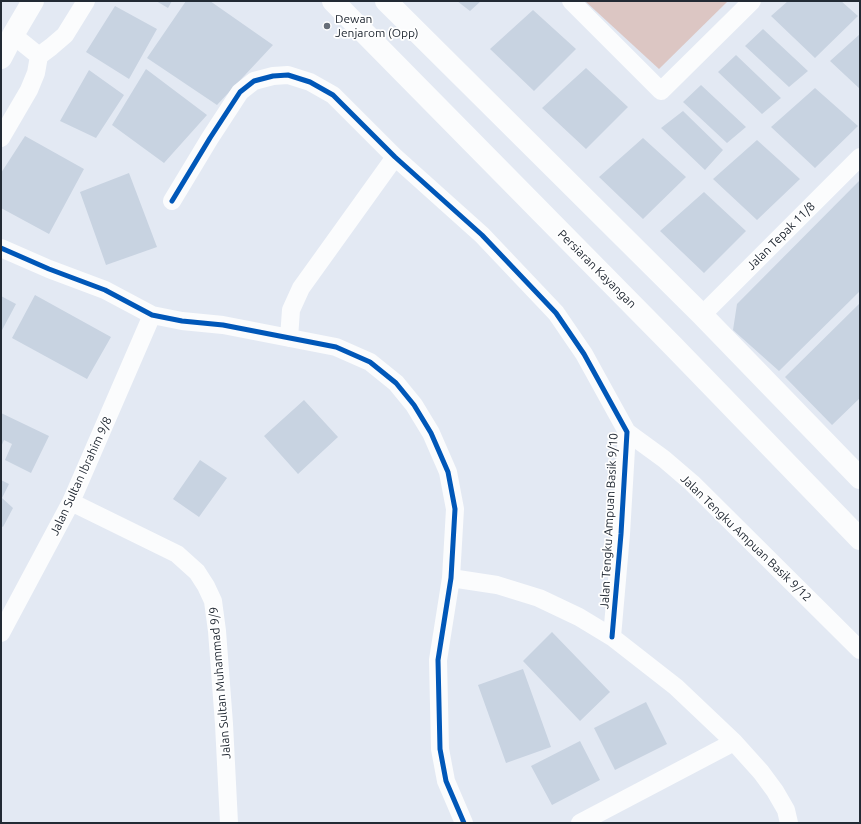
<!DOCTYPE html>
<html>
<head>
<meta charset="utf-8">
<style>
  body { margin:0 }
  #map { position:relative; width:861px; height:824px; overflow:hidden; background:#e3e9f3; font-family:Ubuntu,sans-serif }
  canvas { display:block }
  .frame { position:absolute; inset:0; border:2px solid #222a34; pointer-events:none }
</style>
</head>
<body>
<div id="map">
<canvas width="861" height="824"></canvas>
<div class="frame"></div>
</div>
<script>
const g = document.querySelector('canvas').getContext('2d');
g.lineJoin = 'round';
function fill(path, color) {
  g.fillStyle = color;
  g.fill(path, 'evenodd');
}
function strokePath(path, color, width, dash) {
  g.strokeStyle = color;
  g.lineWidth = width;
  g.lineCap = dash ? 'butt' : 'round';
  g.setLineDash(dash || []);
  g.stroke(path);
}
function write(font, color, halo, rows, align = 'center') {
  g.font = font + ' Ubuntu,sans-serif';
  g.lineWidth = 3.5;
  g.setLineDash([]);
  g.textBaseline = 'middle';
  g.strokeStyle = halo;
  g.fillStyle = color;
  for (const [text, x, y, turn = 0] of rows) {
    g.save();
    g.translate(x, y);
    g.rotate((+turn || 0) * Math.PI / 180);
    g.textAlign = isNaN(turn) ? turn : align;
    if (halo) g.strokeText(text, 0, 0);
    g.fillText(text, 0, 0);
    g.restore();
  }
}
fill(new Path2D(`
  M585 1H728L659 69Z`), '#dcc6c3');
fill(new Path2D(`
  M156 1H172L168 8Z
  M186 1H210L273 45 217 105 147 58Z
  M457 1H481L470 11Z
  M788 1H841L858 16 815 58 771 16Z
  M115 6 157 29 129 79 86 52Z
  M533 10 576 49 534 91 490 49Z
  M763 29 808 71 789 87 745 46Z
  M860 34V89L830 61Z
  M736 55 781 98 762 114 718 72Z
  M586 68 628 107 586 149 542 108Z
  M146 69 207 115 164 163 112 125Z
  M89 70 124 95 96 138 60 121Z
  M701 85 746 127 727 143 683 102Z
  M815 88 858 126 815 168 771 127Z
  M683 111 723 150 705 170 661 128Z
  M25 136 84 169 49 234 1 208V173Z
  M643 138 686 177 643 219 599 177Z
  M757 140 800 179 757 220 713 179Z
  M129 173 157 247 106 265 80 192Z
  M860 180V291L779 371 733 330 737 304Z
  M704 192 746 231 704 273 660 231Z
  M35 295 111 337 87 379 12 338Z
  M1 296 16 304 1 332Z
  M860 303V398L832 425 785 377Z
  M304 400 338 437 298 474 264 436Z
  M1 413 49 436 31 473 5 460 12 444 4 440 1 447Z
  M200 460 227 478 199 517 173 499Z
  M1 480 9 484 2 498 13 508 3 527 1 526Z
  M552 632 610 692 580 721 523 661Z
  M523 669 551 747 506 763 478 685Z
  M646 702 667 744 615 770 594 728Z
  M580 741 600 780 552 805 531 766Z`), '#c8d3e1');
strokePath(new Path2D(`
  M571 1 661 91 752 1
  M13 35 39 56 51 47 65 35 86 1
  M1 138 29 90 36 73 39 56
  M172 201 210 138 240 92 254 81 273 76 288 75 310 82 333 95 395 157 482 235 556 313 584 354 627 432 621 534 612 637
  M1 248 49 269 105 290 152 315 182 321 223 325 336 347 370 362 396 383 414 405 431 433 448 472 455 509 451 578 438 660 440 749 446 781 464 823
  M702 315 860 157
  M289 338 291 310 301 288 395 157
  M627 432 664 459 692 483 860 650
  M71 502 177 554 197 572 206 586 213 601 217 631 224 724 229 823
  M451 578 497 585 539 598 579 617 612 637 676 687 734 742 761 772 775 791 786 810 789 823
  M1 633 71 502 152 315
  M580 823 734 742`), '#fbfcfd', 18);
strokePath(new Path2D(`
  M1 58 13 35 33 1`), '#fbfcfd', 22);
strokePath(new Path2D(`
  M333 1 675 348 860 539
  M386 1 702 315 860 478`), '#fbfcfd', 22);
strokePath(new Path2D(`
  M172 201 210 138 240 92 254 81 273 76 288 75 310 82 333 95 395 157 482 235 556 313 584 354 627 432 621 534 612 637
  M1 248 49 269 105 290 152 315 182 321 223 325 336 347 370 362 396 383 414 405 431 433 448 472 455 509 451 578 438 660 440 749 446 781 464 823`), '#0057b8', 5);
for (const [x, y, r, color] of [
  [327,26,4,"#666d77"]
]) {
  const dot = new Path2D();
  dot.arc(x, y, r, 0, 2 * Math.PI);
  g.fillStyle = color;
  g.fill(dot);
  strokePath(dot, '#fff', 1.5);
}
write('12px', '#222a34', '#fff', [
  ["Dewan",335,19],
  ["Jenjarom (Opp)",335,33]
], 'left');
write('12px', '#222a34', '#fff', [
  ["Jalan Tepak 11/8",781,236,-45],
  ["Persiaran Kayangan",597,269,45],
  ["Jalan Sultan Ibrahim 9/8",81,476,-65],
  ["Jalan Tengku Ampuan Basik 9/10",609,521,-87],
  ["Jalan Tengku Ampuan Basik 9/12",746,538,44],
  ["Jalan Sultan Muhammad 9/9",220,683,-95]
]);
</script>
</body>
</html>
